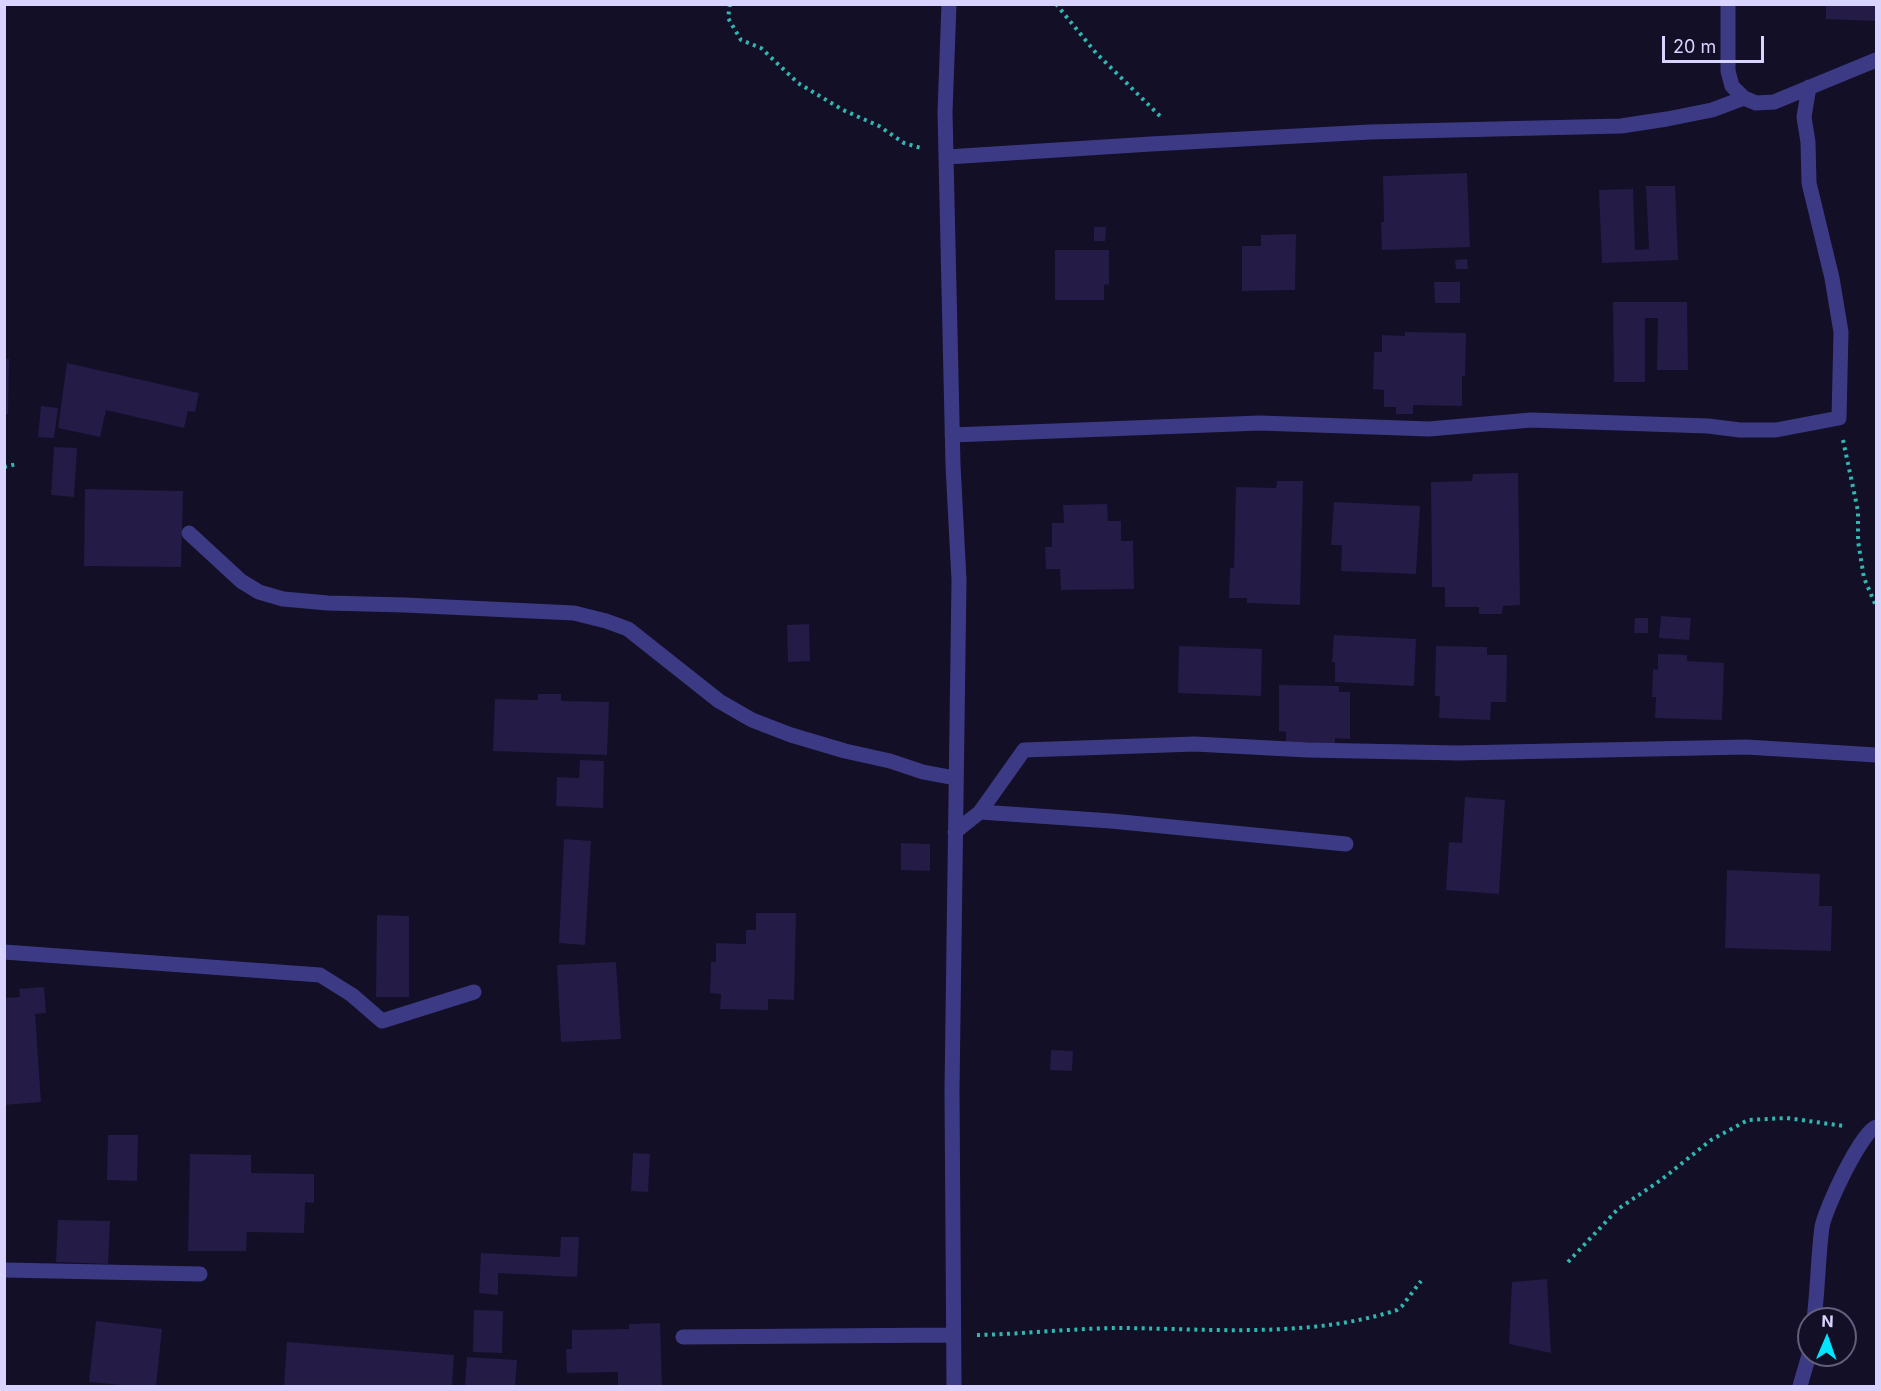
<!DOCTYPE html>
<html>
<head>
<meta charset="utf-8">
<style>
  body { margin:0 }
  #map { position:relative; width:1881px; height:1391px; overflow:hidden; background:#130f26; font-family:Inter,sans-serif }
  canvas { display:block }
  .frame { position:absolute; inset:0; border:6px solid #d9d4ff; pointer-events:none }
  .north { position:absolute; left:1797px; top:1307px; width:60px; height:60px; box-sizing:border-box; background:#130f26; border:2px solid #625e7d; border-radius:50%; rotate:2deg; font-size:16px; font-weight:700; line-height:24px; text-align:center; color:#d9d4ff }
  .north::after { content:''; display:block; margin:auto; width:21px; height:27px; background:#00e5ff; clip-path:polygon(50% 0,100% 100%,50% 72%,0 100%) }
  .scale { position:absolute; left:1662px; top:36px; width:102px; height:27px; box-sizing:border-box; border:3px solid #d9d4ff; border-top:0; padding-left:8px; font-size:18px; line-height:21px; white-space:nowrap; color:#d9d4ff; -webkit-text-stroke:4px #130f26; paint-order:stroke }
</style>
</head>
<body>
<div id="map">
<canvas width="1881" height="1391"></canvas>
<div class="frame"></div>
<div class="north">N</div>
<div class="scale">20 m</div>
</div>
<script>
const g = document.querySelector('canvas').getContext('2d');
g.lineJoin = 'round';
function fill(path, color) {
  g.fillStyle = color;
  g.fill(path, 'evenodd');
}
function strokePath(path, color, width, dash) {
  g.strokeStyle = color;
  g.lineWidth = width;
  g.lineCap = dash ? 'butt' : 'round';
  g.setLineDash(dash || []);
  g.stroke(path);
}
fill(new Path2D(`
  M1826 4H1876V21L1826 19Z
  M1467 173 1470 247 1382 250 1381 222H1384L1383 176Z
  M1646 186H1675L1678 260 1602 263 1599 190 1633 189 1635 250 1649 249Z
  M1094 227H1106L1105 241H1094Z
  M1296 234 1295 290 1242 291V246H1261V235Z
  M1055 250H1109V284L1104 285V300H1055Z
  M1467 259 1468 269H1456L1455 260Z
  M1434 282H1460V303H1435Z
  M1613 302H1687L1688 370H1657L1658 318H1645V382H1614Z
  M1405 332 1466 333 1465 376H1462V406L1413 405V414H1396V407H1384V390L1373 389 1374 352H1382V335L1405 336Z
  M4 359H9L8 414H4Z
  M67 363 199 393 195 412 188 411 184 428 106 410 100 437 58 428Z
  M41 406 58 408 54 438 38 437Z
  M54 447 77 448 74 497 51 495Z
  M1518 473 1520 605 1503 606 1502 614H1479V607H1445V587H1432L1431 482 1472 481 1473 474Z
  M1277 481H1303L1300 605 1247 603V598H1229L1230 568H1234L1236 487 1276 488Z
  M85 489 183 491 181 567 84 566Z
  M1334 502 1420 506 1416 574 1341 571 1342 545H1331Z
  M1107 504 1108 521H1121V541H1133L1134 589 1061 590 1060 569H1046L1045 547H1052V523H1064L1063 505Z
  M1661 616 1691 618 1689 640 1659 638Z
  M1635 618H1648V633H1634Z
  M809 624 810 661 788 662 787 625Z
  M1334 635 1416 639 1414 686 1335 682V662H1332Z
  M1179 646 1262 649 1261 696 1178 693Z
  M1436 646 1487 647V655H1507L1506 702H1491L1490 720 1439 718 1440 696H1435Z
  M1658 654 1687 655V661L1724 663 1722 720 1655 718 1656 697H1652L1653 669 1658 670Z
  M1279 685 1339 686V692H1350V739L1335 738V746H1286V732L1279 731Z
  M538 694H561V701L609 702 607 755 493 751 495 699 538 700Z
  M580 760 604 761 603 808 556 806 557 777 579 778Z
  M1465 797 1505 800 1499 894 1446 890 1449 842 1462 843Z
  M564 839 591 841 585 945 559 943Z
  M901 843 930 844V871L901 870Z
  M1727 870 1820 874 1819 906H1832L1831 951 1725 948Z
  M756 913H796L794 1000 768 999V1010L720 1009 721 994 710 993 711 962H716V943L746 944V930H756Z
  M377 915 409 916V997H376Z
  M616 962 621 1039 561 1042 557 965Z
  M44 987 46 1013 35 1014 41 1102 4 1105V998L20 997 19 989Z
  M1051 1050 1073 1051 1072 1071 1050 1070Z
  M108 1135H138L137 1181 107 1180Z
  M633 1153 650 1154 648 1192 631 1191Z
  M190 1154 251 1155V1173L314 1174V1203L305 1202 304 1233 247 1232 246 1251H188Z
  M58 1220 110 1221 108 1264 56 1262Z
  M561 1237H579L577 1277 498 1273V1295L479 1293 481 1253 560 1257Z
  M1547 1279 1551 1353 1509 1344 1512 1282Z
  M474 1310 503 1311 502 1353 473 1352Z
  M96 1321 162 1329 156 1386H132L89 1382Z
  M660 1323 662 1386H618V1372L567 1373 566 1349H572V1330L629 1329V1324Z
  M287 1342 454 1355 452 1386H284Z
  M467 1357 517 1360 515 1386H465Z`), '#241b47');
strokePath(new Path2D(`
  M730 4 728 18 741 40 761 48 798 83 843 110 879 126 904 143 921 148
  M1056 4 1096 53 1162 118
  M1843 440 1858 511V541L1864 578 1876 606
  M4 467 17 464
  M1568 1262 1618 1209 1661 1180 1711 1140 1748 1120 1787 1118 1844 1126
  M977 1335C1026 1334 1075 1328 1124 1328 1214 1329 1310 1338 1397 1310L1402 1306 1421 1281`), '#2fb8b0', 4, [3, 4.5]);
strokePath(new Path2D(`
  M949 4 945 112 953 465 959 580 952 1090 954 1386
  M1728 4V71L1732 86 1744 98 1756 103 1774 102 1876 60
  M947 157 1151 144 1370 132 1621 126 1667 119 1712 110 1744 98
  M952 435 1260 423 1429 429 1531 420 1708 426 1740 430H1776L1839 418 1841 332 1832 278 1809 183 1808 142 1804 117 1809 87
  M189 533 241 581 259 592 283 599 328 603 405 605 574 613 606 621 628 629 719 701 752 720 791 735 845 751 890 761 923 772 955 778
  M980 812 1111 821 1346 844
  M955 832 980 812 1024 750 1195 744 1307 750 1458 753 1746 747 1876 755
  M4 952 320 975 352 995 382 1021 474 992
  M4 1270 200 1274
  M1814 1319C1818 1288 1818 1257 1822 1227 1825 1209 1861 1132 1876 1127
  M683 1337 953 1335
  M1800 1386 1809 1355`), '#3d3a85', 15);
</script>
</body>
</html>
